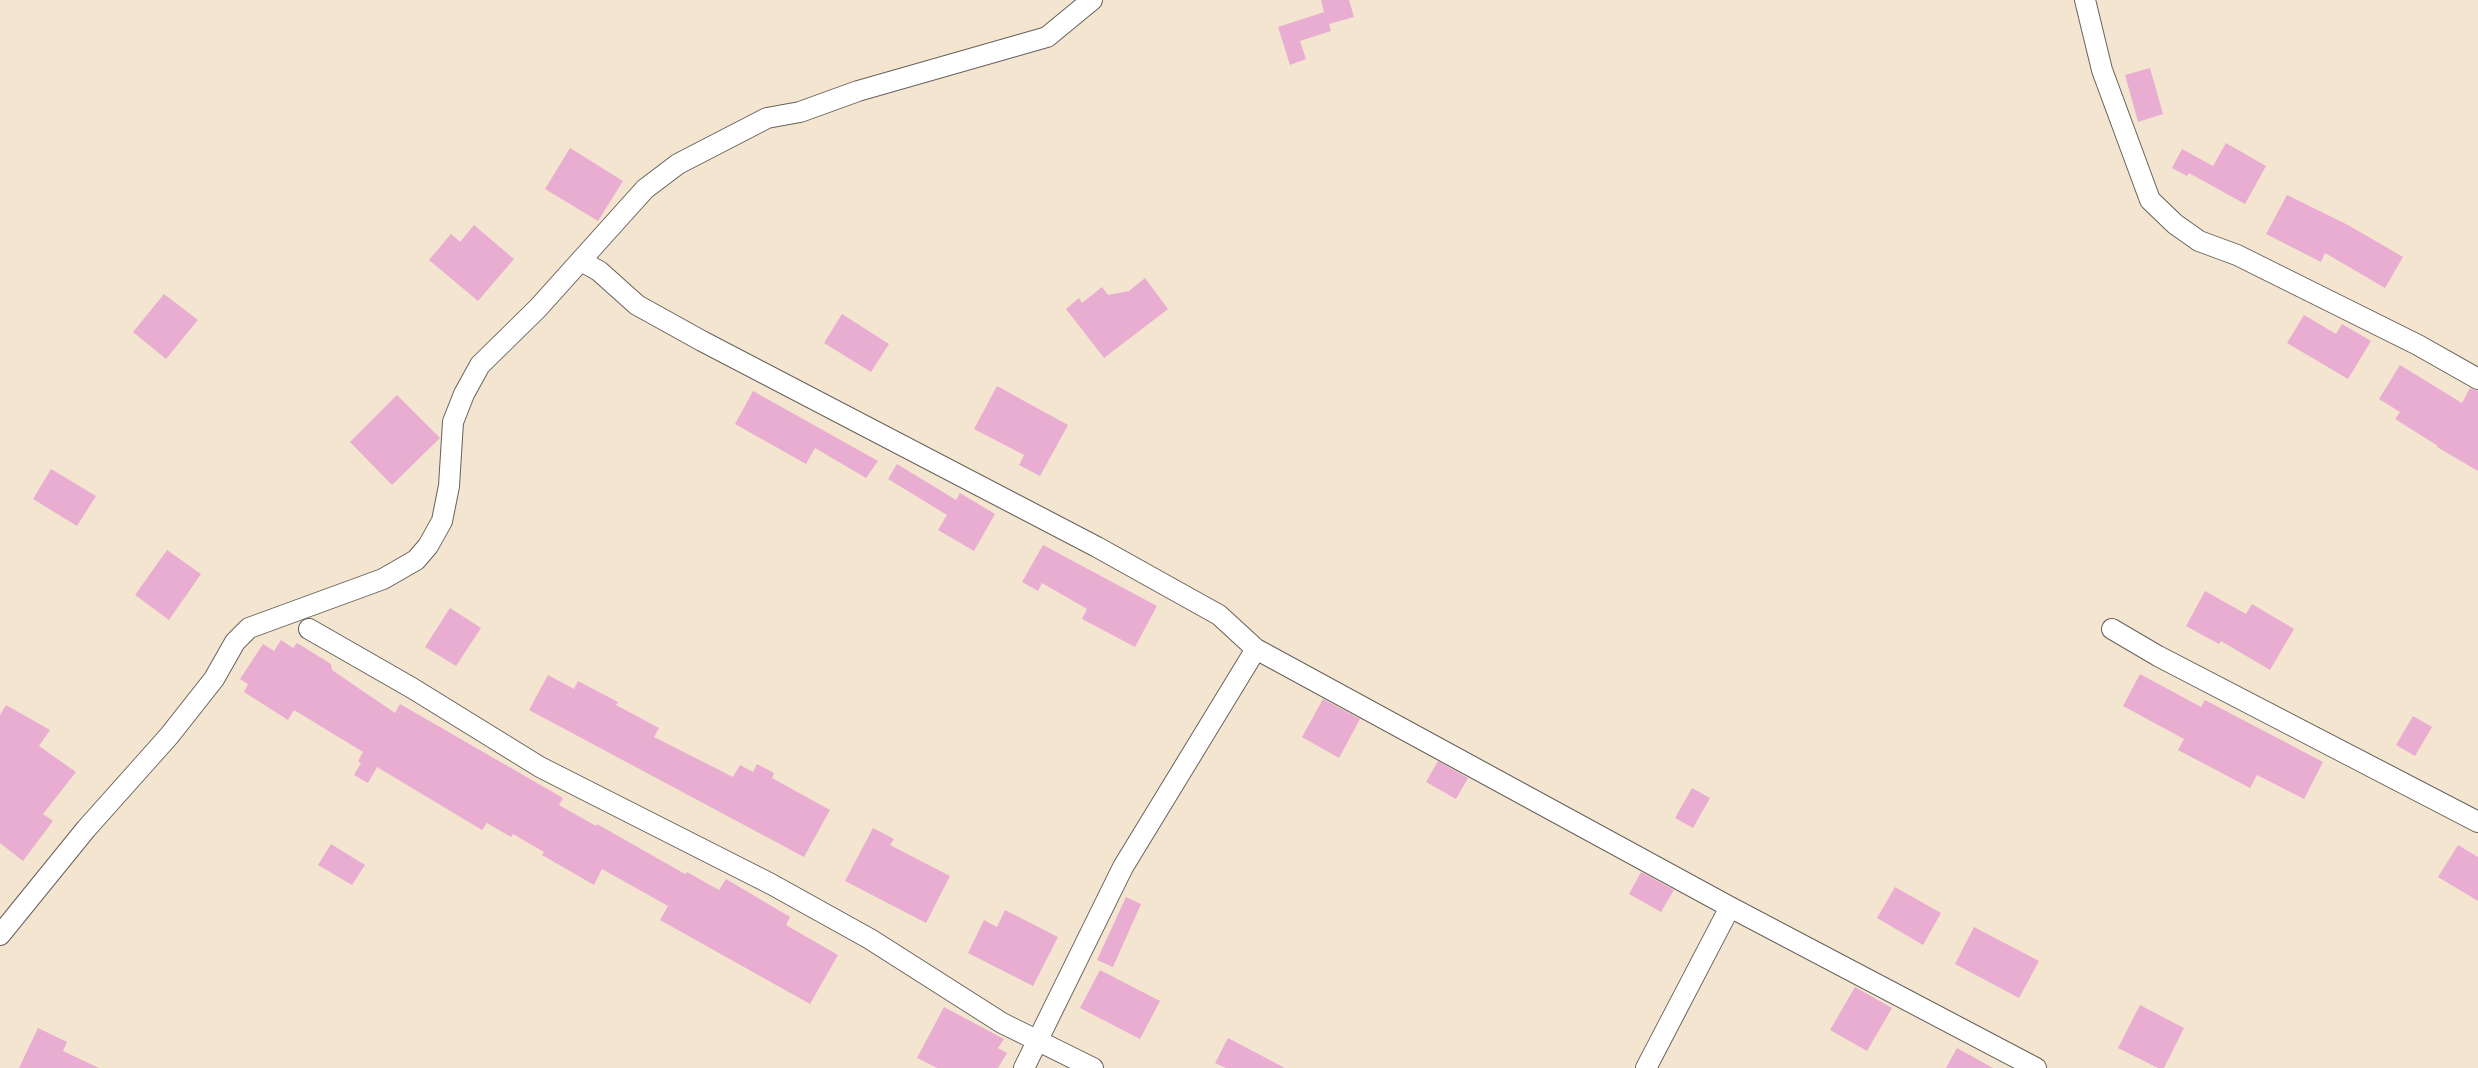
<!DOCTYPE html>
<html>
<head>
<meta charset="utf-8">
<style>
  body { margin:0 }
  canvas { display:block; background:#f3e5d0 }
</style>
</head>
<body>
<canvas width="2478" height="1068"></canvas>
<script>
const g = document.querySelector('canvas').getContext('2d');
g.lineJoin = 'round';
function fill(path, color) {
  g.fillStyle = color;
  g.fill(path, 'evenodd');
}
function strokePath(path, color, width, dash) {
  g.strokeStyle = color;
  g.lineWidth = width;
  g.lineCap = dash ? 'butt' : 'round';
  g.setLineDash(dash || []);
  g.stroke(path);
}
fill(new Path2D(`
  M1321 0H1349L1354 17 1329 24 1331 31 1300 41 1306 59 1290 65 1278 27 1324 12Z
  M2150 68 2163 114 2138 122 2125 75Z
  M2226 143 2266 166 2245 204 2189 173 2187 176 2172 168 2182 149 2213 166Z
  M570 148 623 181 598 221 545 189Z
  M2287 195 2348 225 2403 257 2385 288 2325 253 2321 262 2266 234Z
  M474 225 514 259 478 301 429 260 451 234 460 242Z
  M1145 278 1168 309 1104 358 1066 309 1079 298 1082 303 1102 287 1108 295 1129 291Z
  M164 294 198 320 166 359 133 332Z
  M842 314 889 344 871 372 824 343Z
  M2304 315 2336 334 2342 324 2371 341 2348 379 2287 343Z
  M2400 365 2462 403 2470 388 2478 391V471L2437 447 2438 446 2395 419 2400 412 2379 399Z
  M997 386 1068 425 1040 476 1019 465 1024 455 974 429Z
  M753 391 878 461 866 478 815 448 806 464 735 424Z
  M397 395 440 438 392 485 350 442Z
  M897 464 956 500 960 493 995 514 974 551 938 530 947 515 888 479Z
  M51 469 96 496 77 526 33 499Z
  M1043 545 1157 606 1135 647 1082 619 1087 609 1042 583 1038 591 1022 582Z
  M167 550 201 574 169 620 135 595Z
  M2205 591 2246 614 2252 604 2294 629 2270 670 2221 641 2219 644 2186 626Z
  M450 608 481 628 456 666 425 647Z
  M281 640 293 648 297 643 331 664 332 670 395 713 400 704 563 798 559 805 596 826 597 824 685 874 687 872 719 890 726 879 790 917 786 925 838 955 810 1004 660 920 668 906 602 869 594 885 542 855 544 852 513 834 511 837 487 823 482 830 377 767 368 783 354 775 361 763 358 761 363 752 294 710 288 720 244 692 248 684 240 679 263 644 274 651Z
  M2140 674 2201 707 2205 700 2323 762 2304 799 2257 775 2250 788 2178 750 2184 739 2123 706Z
  M548 675 574 689 578 681 618 702 616 705 659 728 654 737 733 777 740 765 753 772 757 764 774 773 772 778 830 810 804 857 529 710Z
  M1323 699 1360 719 1339 758 1302 737Z
  M6 705 50 730 39 746 76 772 43 814 53 821 23 861 0 843V715Z
  M2413 716 2432 727 2415 756 2396 745Z
  M1438 761 1468 778 1456 799 1426 782Z
  M1692 788 1710 798 1693 828 1675 818Z
  M873 828 894 839 890 845 950 876 926 923 845 881Z
  M331 844 365 865 352 885 318 865Z
  M2458 845 2478 857V901L2438 877Z
  M1641 872 1674 890 1661 912 1629 894Z
  M1895 887 1941 913 1923 945 1877 918Z
  M1126 897 1141 904 1113 967 1097 960Z
  M1005 910 1058 937 1033 986 968 953 984 920 997 927Z
  M1974 927 2039 961 2019 998 1955 964Z
  M1100 970 1160 1001 1140 1039 1080 1008Z
  M1855 987 1892 1008 1867 1051 1830 1030Z
  M2140 1005 2184 1028 2164 1068H2158L2118 1048Z
  M944 1007 1004 1039 998 1048 1007 1053 998 1068H937L917 1058Z
  M38 1028 67 1042 63 1051 99 1068H19Z
  M1228 1038 1285 1068H1226L1215 1063Z
  M1957 1048 1993 1068H1946Z`), '#eaadd2');
const minor = new Path2D(`
  M2085 0 2102 70 2150 200 2175 224 2199 241 2237 255 2418 345 2478 379
  M581 261 599 271 637 305 702 341 1097 547 1219 615 1256 649 1730 907 2036 1068
  M309 629 412 688 540 767 771 884 870 939 1002 1023 1093 1068
  M2112 629 2158 656 2478 822
  M0 935 86 829 169 736 214 679 235 642 249 628 383 579 416 560 428 546 442 521 449 486 453 422 464 394 480 365 538 308 645 189 678 164 767 118 800 112 858 91 1047 37 1092 0
  M1024 1068 1123 867 1256 649
  M1646 1068 1730 907`);
strokePath(minor, '#67625b', 22);
strokePath(minor, '#fff', 20);
</script>
</body>
</html>
